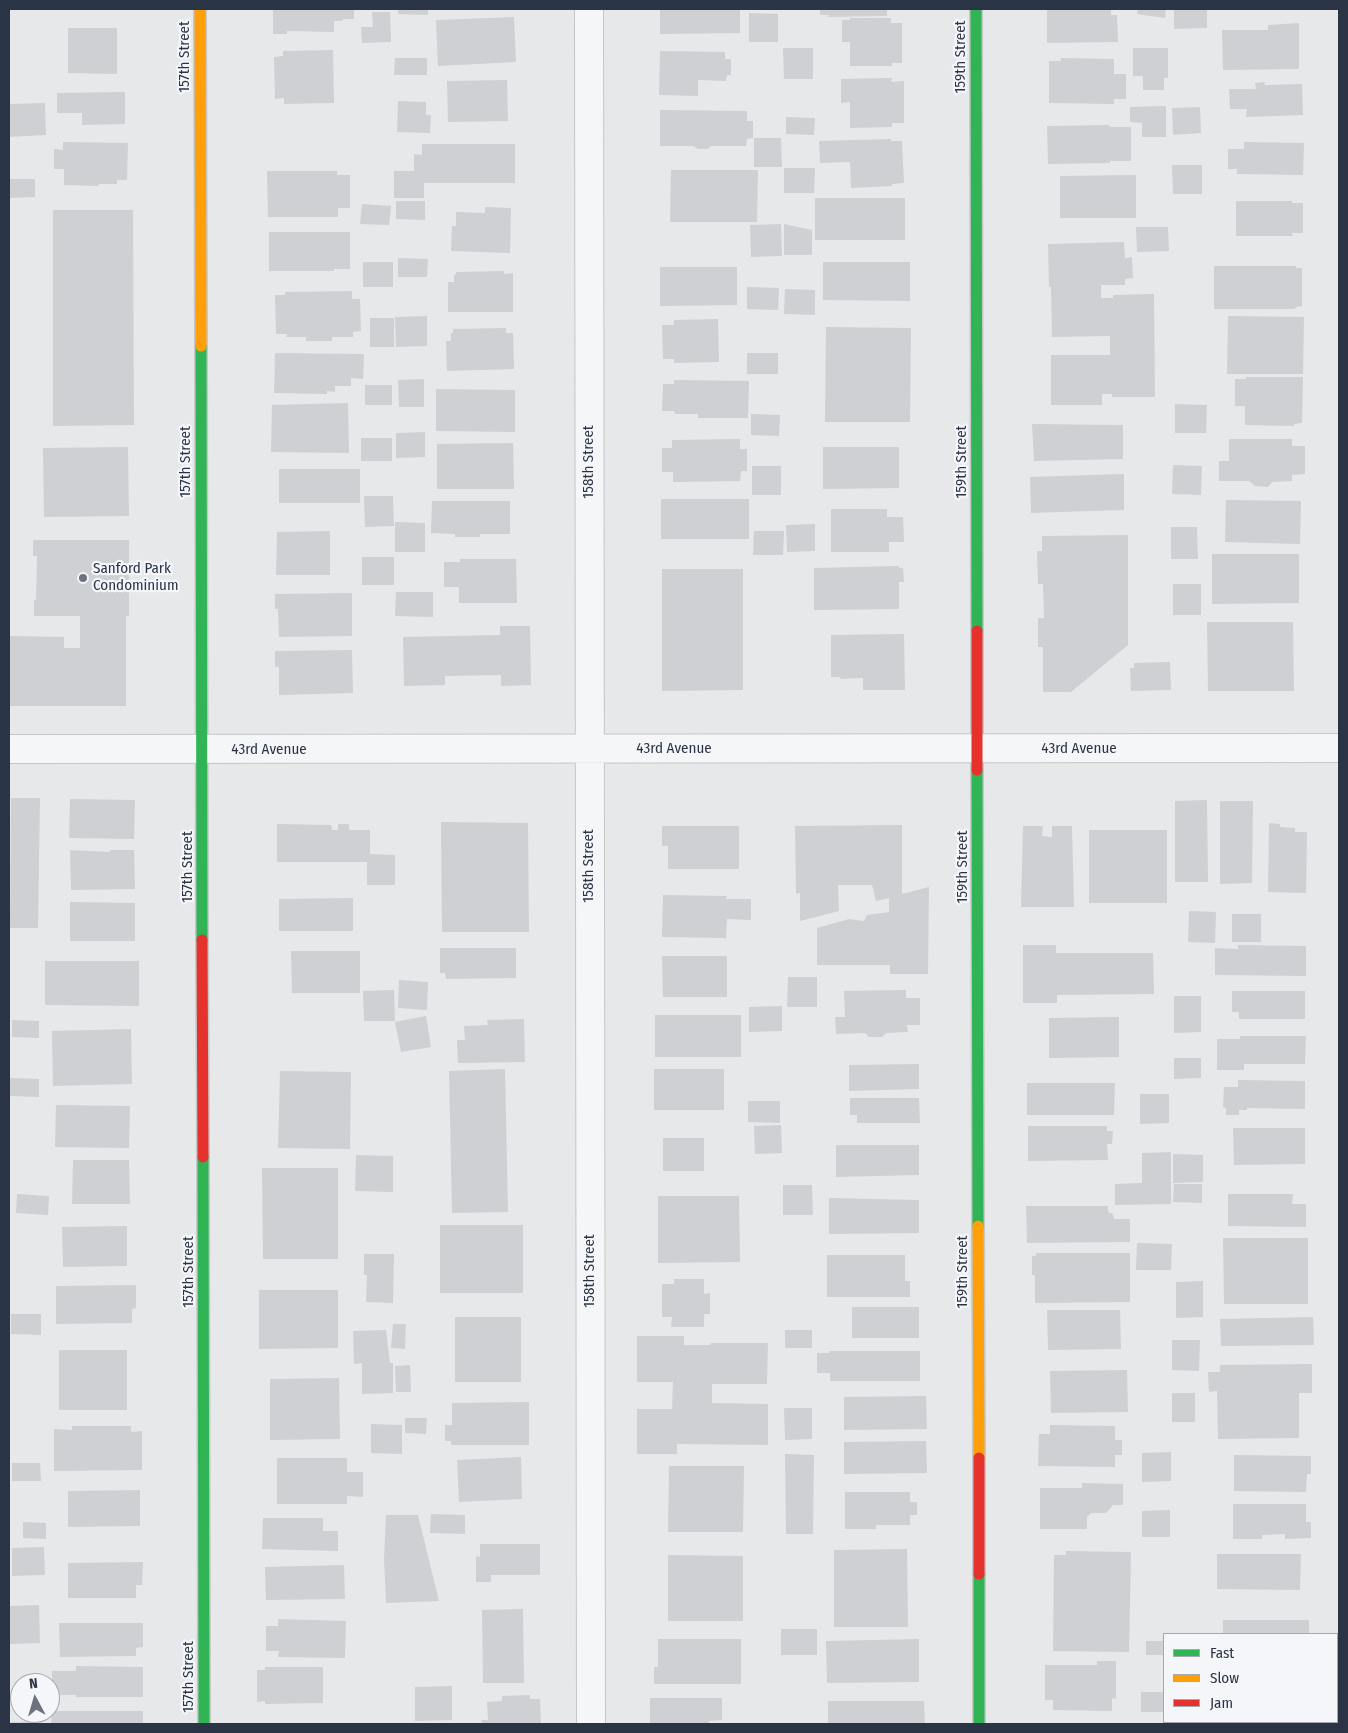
<!DOCTYPE html>
<html>
<head>
<meta charset="utf-8">
<style>
  body { margin:0 }
  #map { position:relative; width:1348px; height:1733px; overflow:hidden; background:#e6e8ea; font-family:"Fira Sans Condensed",sans-serif }
  canvas { display:block }
  .frame { position:absolute; inset:0; border:10px solid #2b3445; pointer-events:none }
  .legend { position:absolute; left:1163px; top:1633px; width:175px; height:90px; box-sizing:border-box; background:#f4f6f9; border:1px solid #a4a8b1; margin:0; padding:6px 9px; list-style:none; font-size:15px; color:#2b3445 }
  .legend li { display:flex; align-items:center; gap:10px; height:25px }
  .legend b { width:25px; border:1px solid #a4a8b1 }
  .north { position:absolute; left:10px; top:1673px; width:50px; height:50px; box-sizing:border-box; background:#f4f6f9; border:1px solid #a4a8b1; border-radius:50%; rotate:354deg; font-size:14px; font-weight:700; line-height:20px; text-align:center; color:#2b3445 }
  .north::after { content:''; display:block; margin:auto; width:18px; height:22px; background:#6c737f; clip-path:polygon(50% 0,100% 100%,50% 72%,0 100%) }
</style>
</head>
<body>
<div id="map">
<canvas width="1348" height="1733"></canvas>
<div class="frame"></div>
<ul class="legend">
<li><b style="height:6px;background:#30b455"></b>Fast</li>
<li><b style="height:6px;background:#ff9f0a"></b>Slow</li>
<li><b style="height:6px;background:#e5322d"></b>Jam</li>
</ul>
<div class="north">N</div>
</div>
<script>
const g = document.querySelector('canvas').getContext('2d');
g.lineJoin = 'round';
function fill(path, color) {
  g.fillStyle = color;
  g.fill(path, 'evenodd');
}
function strokePath(path, color, width, dash) {
  g.strokeStyle = color;
  g.lineWidth = width;
  g.lineCap = dash ? 'butt' : 'round';
  g.setLineDash(dash || []);
  g.stroke(path);
}
function write(font, color, halo, rows, align = 'center') {
  g.font = font + ' "Fira Sans Condensed",sans-serif';
  g.lineWidth = 4.5;
  g.setLineDash([]);
  g.textBaseline = 'middle';
  g.strokeStyle = halo;
  g.fillStyle = color;
  for (const [text, x, y, turn = 0] of rows) {
    g.save();
    g.translate(x, y);
    g.rotate((+turn || 0) * Math.PI / 180);
    g.textAlign = isNaN(turn) ? turn : align;
    if (halo) g.strokeText(text, 0, 0);
    g.fillText(text, 0, 0);
    g.restore();
  }
}
fill(new Path2D(`
  M273 9H354V19H343L342 21H334V32L287 31V34H273Z
  M398 9H428V15L398 14Z
  M660 9H740V33L660 34Z
  M820 9H887V16L828 17 829 15H820Z
  M1047 9H1111V15H1117L1118 42 1047 43Z
  M1138 9H1166L1165 18 1137 14Z
  M1174 9H1207V28L1174 29Z
  M372 12H390L391 42 362 43 361 27H373Z
  M749 13 778 14V42H749Z
  M514 17 516 62 438 66 436 20Z
  M850 18H891V23H902V63H892V66H850V42H842V20H850Z
  M1299 23V69L1223 70 1222 30H1268V25Z
  M68 28H117V74L68 73Z
  M783 48H813V79H784Z
  M1133 48H1168V78H1164V90H1143V76H1133Z
  M333 50 334 103 284 104V98L275 99 274 57 283 56V51Z
  M660 51 725 52V59H731V75H727L726 81 698 80V96L659 95Z
  M395 58H427V75H394Z
  M1061 58 1114 59V74H1126V99H1114V104L1049 103V61H1061Z
  M892 78 891 82 904 81V123H892V127L850 128V102L841 103V79Z
  M507 80 508 121 448 122 447 81Z
  M1265 82 1264 85 1302 84 1303 115 1246 117 1247 109H1230L1229 89H1256L1255 83Z
  M125 92V124L82 125V113H57V93Z
  M398 101 426 102V115H431L430 133 397 132Z
  M45 103 46 135 9 137V104Z
  M1166 106V137H1142V123L1130 122V107Z
  M1200 107 1201 133 1173 135 1172 108Z
  M660 110 747 111V121H753V138L747 139 746 146H711L708 149H698L693 146H660Z
  M786 117 815 118 814 135 786 134Z
  M1109 125 1110 127H1131V161H1110V163L1048 164 1047 126Z
  M754 138H781L782 167H754Z
  M891 139V141H902L904 183 892 184V186L851 188 850 162 820 163 819 141Z
  M63 142 128 143 127 180H117V184H99L98 186 64 185V169H54V149L63 150Z
  M1244 142 1304 143 1303 175 1237 174V169H1228V149H1244Z
  M422 144H515V183H424V198H394V171H414V154L422 155Z
  M1172 165H1202V194H1173Z
  M784 168H815L814 193H784Z
  M671 170H758L757 222H670Z
  M267 171H337V175H350V208H338V217H268Z
  M1136 175V218H1060V176Z
  M9 179H35V197L9 198Z
  M815 198H905V240H815Z
  M396 201H425V220L396 219Z
  M1236 201H1292V203H1303V233H1292L1293 236H1236Z
  M362 204 391 206 389 225 360 224Z
  M485 207 511 208 510 253 451 251 452 226H456V212L485 213Z
  M53 210H133L134 425 53 426Z
  M781 224 782 256 751 257 750 225Z
  M784 224 812 230V255H784Z
  M1136 227H1168L1169 251 1137 252Z
  M269 232H350V269H334V271H269Z
  M1124 242 1125 258 1132 257 1133 278 1125 279V285H1101V298H1113V295L1154 294 1155 397H1112V394H1102V405H1051V355H1110V336L1052 337 1051 287H1049L1048 244Z
  M398 258 428 259 427 277H398Z
  M363 262H393V287H363Z
  M823 262H910V301L823 300Z
  M1214 266H1296V268H1302V306L1296 307 1295 309H1214Z
  M660 267H737V305L660 306Z
  M504 271V274L513 273V312H448V282H454V275L456 274V272Z
  M747 287 779 288 778 310 747 309Z
  M785 289 815 290V315L784 314Z
  M352 291V299H360L361 331 353 332V337H332V341H306V337H286L287 334H276L275 295H285V292Z
  M427 316V346L396 347 395 317Z
  M1228 316 1304 317 1303 374H1227Z
  M370 318H394V347H370Z
  M718 319 719 362 674 363V359H663L662 325H674V320Z
  M826 327 911 328 910 422H825Z
  M506 328V333H513L514 369 447 371 446 341H451V333H453V329Z
  M275 353 364 354 363 379 351 378V386H335V392L327 391V394L274 393Z
  M747 353H778V374H747Z
  M1246 377H1303L1302 423 1294 424V426L1245 425V406H1235V379H1246Z
  M424 379V407H399L398 380Z
  M674 380 749 381 748 418H698V414H675L674 411H662L663 384H674Z
  M365 385H392V405H365Z
  M436 389 515 390V432L436 431Z
  M348 403 349 453 271 452 272 405Z
  M1175 404 1207 405 1206 433H1175Z
  M751 414 780 415 779 436 751 435Z
  M1032 424 1123 425V459L1034 461Z
  M425 432V457L396 458V433Z
  M361 438H392V461H361Z
  M740 439V449H747V471H741L740 481 673 482V472H662V448H672V440Z
  M1229 439H1292V446H1305V474L1292 475V481L1272 482 1268 487 1255 486 1249 481H1219V461H1229Z
  M513 443 514 489H437V444Z
  M128 447 129 516 44 517 43 448Z
  M823 447H899V488L823 489Z
  M1173 465 1202 466 1201 495 1172 494Z
  M752 466H781V495H752Z
  M279 469H360V503H279Z
  M1124 474V510L1031 513 1030 477Z
  M364 496H393L394 526 365 527Z
  M661 499H749V539H661Z
  M1226 500 1301 501 1300 544 1225 542Z
  M432 501H510V534H480V537H455V534L431 533Z
  M831 509H887V517H903L904 542H889V552H831Z
  M395 522 425 523V552H395Z
  M815 524V551L787 552 786 525Z
  M1171 527H1197L1198 559H1171Z
  M330 531V575H276L277 532Z
  M754 531H784L783 555H753Z
  M1128 535V645L1071 692H1043V647H1038V618H1044L1043 584H1038L1037 551H1042V536Z
  M33 540H129V616H126V706H9V636L64 637V648H80V616H34V600H36L37 556H33Z
  M1212 554H1299V603L1212 604Z
  M362 557H394V585H362Z
  M460 559H516L517 603H459V587H444V562H460Z
  M899 566V568H903L904 582H899V609L814 610V568Z
  M662 569H743V690L662 691Z
  M1173 584H1201V615H1173Z
  M396 592H433V617L395 616Z
  M352 593V636L279 637 278 609H275V594Z
  M1207 622H1293L1294 691H1208Z
  M500 626H530L531 685 501 686V675L445 676V685L404 686 403 637 500 635Z
  M904 634 905 690H863V678L840 679 841 677H831V635Z
  M352 650 353 693 279 695V667H275V651Z
  M1170 662 1171 690 1131 691 1130 668H1134V663Z
  M11 798H40L38 928H10Z
  M70 799 135 800 134 839 69 838Z
  M1207 800 1208 882H1175V801Z
  M1220 801H1253L1252 883 1220 884Z
  M441 822 528 823 529 932H442Z
  M1269 823 1280 824V827L1295 828V832H1307L1306 893 1268 892Z
  M277 824 331 825 332 830H338V824H349V830H370V854L395 855V885H367V862H277Z
  M902 825V894L929 887 928 974H890V965H817V928L849 919 864 921 867 915 889 912V898L876 901 872 885H838L839 911 800 921V893L796 894 795 826Z
  M662 826H739V869H668V846H662Z
  M1023 826H1043L1042 836 1052 837V826H1072L1074 907H1021Z
  M1089 830H1167V903H1089Z
  M70 850 110 852V850H134L135 889 71 890Z
  M663 895 727 896 726 899H751V920L727 919 726 938 662 937Z
  M353 898V931H279V899Z
  M70 902 135 903V941H70Z
  M1189 911 1216 912 1215 943 1188 942Z
  M1232 914H1261V942H1232Z
  M1023 945H1056V953H1153L1154 994 1057 995V1003H1023Z
  M1238 945 1306 946V976L1215 975V948L1238 949Z
  M440 948H516V978L446 979 445 973H440Z
  M291 951H360V993H292Z
  M662 956H727V997H663Z
  M45 961H139V1006L45 1005Z
  M788 977H817V1007H787Z
  M399 980 428 982 427 1010 398 1008Z
  M394 990 395 1021H364L363 991Z
  M906 990V998H920V1025H907L908 1032 886 1033 882 1037H869L865 1033 836 1034 835 1017H845L844 991Z
  M1232 991H1305V1019H1239V1012H1232Z
  M1174 996H1201V1032L1174 1033Z
  M782 1006V1031L749 1032V1007Z
  M655 1015H741V1057H655Z
  M426 1016 431 1047 401 1052 395 1022Z
  M1119 1017V1057L1049 1058V1018Z
  M524 1019 525 1062 458 1063 457 1040H465L464 1026 488 1025 487 1020Z
  M12 1020 39 1021V1038L12 1037Z
  M131 1029 132 1084 53 1086 52 1031Z
  M1240 1036H1306L1305 1064H1244V1070H1217V1039H1240Z
  M1174 1058H1201V1078L1174 1079Z
  M919 1064V1089L849 1091V1065Z
  M505 1069 508 1212 452 1213 449 1071Z
  M654 1069H724V1110H654Z
  M280 1071 351 1072 350 1149 278 1148Z
  M9 1078 39 1079V1097L9 1096Z
  M1238 1080 1305 1081V1109L1247 1108V1110H1239V1115H1226V1108L1223 1107 1224 1087H1238Z
  M1027 1083H1115L1114 1115H1027Z
  M1140 1094H1169V1123L1140 1124Z
  M850 1098H919L920 1123H857V1115H850Z
  M748 1101H780V1123L748 1122Z
  M56 1105 130 1106 129 1148 55 1147Z
  M781 1125 782 1153 755 1154 754 1126Z
  M1028 1126H1107V1131H1113L1112 1144H1107L1108 1160 1028 1161Z
  M1233 1128H1305V1164L1234 1165Z
  M663 1138H704V1171H663Z
  M836 1145H919V1175L836 1177Z
  M1171 1152V1204L1115 1205V1184L1142 1183V1153Z
  M1173 1154 1203 1155V1182L1173 1183Z
  M356 1155 393 1156V1192L355 1191Z
  M73 1160H129L130 1204H72Z
  M262 1168H338V1259H263Z
  M1174 1184H1202V1203L1173 1202Z
  M783 1185H812L813 1215H783Z
  M17 1194 49 1196 48 1215 16 1213Z
  M1228 1194H1293L1292 1204H1306V1227L1228 1226Z
  M658 1196H739L740 1262 658 1263Z
  M829 1198 919 1200V1233L829 1234Z
  M1026 1206H1108V1212L1113 1214 1114 1219H1130V1242L1027 1243Z
  M440 1225H523V1293H440Z
  M127 1226V1266L63 1267 62 1227Z
  M1223 1238H1308V1304H1224Z
  M1137 1243 1172 1244 1171 1270H1136Z
  M1036 1253H1130V1302L1035 1303V1275H1032V1256H1036Z
  M364 1254H394L393 1303 366 1302 367 1275H364Z
  M827 1255H905V1281H910V1297H827Z
  M674 1279H704V1294L710 1293V1314H704V1327H671L672 1317H662V1284H674Z
  M1203 1281V1317L1176 1318V1282Z
  M136 1285V1308L132 1309V1323L56 1324V1286Z
  M259 1290H338V1348L259 1349Z
  M852 1307H919V1338H852Z
  M1047 1310H1120L1121 1349 1048 1350Z
  M11 1314H41V1335L11 1334Z
  M455 1317H521V1382H455Z
  M1313 1317 1314 1345 1221 1346 1220 1319Z
  M393 1324H406L405 1349 391 1348Z
  M386 1330 390 1363H393V1393L362 1394V1363L354 1364 353 1331Z
  M785 1330H812V1348H785Z
  M637 1336H684V1345H710L711 1343H768L767 1384H712V1403L768 1404V1445L677 1444V1454H637V1409H672L673 1382H637Z
  M1172 1340H1200L1199 1371 1172 1370Z
  M59 1350H127V1410H59Z
  M829 1351H920V1381H830V1373H817V1353H829Z
  M1312 1364V1393H1299V1438L1218 1439 1217 1391 1209 1392 1208 1372H1220V1365Z
  M410 1365 411 1392H396L395 1366Z
  M1127 1370 1128 1412 1051 1413 1050 1371Z
  M339 1378 340 1439 270 1440V1379Z
  M1172 1393H1195V1422H1172Z
  M926 1396 927 1429 844 1430V1397Z
  M529 1402V1445H451V1441H445V1425H452V1403Z
  M784 1408H812V1439L785 1440Z
  M405 1418H427L426 1434 405 1433Z
  M371 1424 402 1425V1454L371 1453Z
  M1050 1425 1115 1426V1440H1122V1455H1115V1467L1038 1466 1039 1434H1050Z
  M72 1426H131V1432L142 1431V1470L54 1471V1429L72 1430Z
  M926 1441 927 1473 844 1474V1442Z
  M1171 1452V1481L1142 1482V1453Z
  M785 1454 814 1455 813 1534H786Z
  M1234 1455 1311 1456V1474H1307L1306 1492 1234 1491Z
  M521 1457 522 1499 459 1502 457 1460Z
  M277 1458H347V1472H363V1497L347 1496V1504H277Z
  M12 1463H40L41 1481H12Z
  M669 1466H744L743 1532H668Z
  M1082 1483 1123 1484V1505H1113L1106 1513H1091L1087 1517V1529H1040V1488H1082Z
  M140 1490V1526L68 1527V1491Z
  M845 1492H910V1502H917V1515H910V1525H876V1529H845Z
  M1233 1504H1306V1522H1311V1538L1285 1539V1534L1262 1535V1539H1233Z
  M1170 1510V1537H1142V1511Z
  M431 1514 465 1515V1534L430 1533Z
  M386 1515H418L439 1601 386 1603 384 1559Z
  M263 1518H323V1531H338V1551L262 1549Z
  M23 1522 46 1523V1539L23 1538Z
  M480 1544H540V1575H491V1582H476V1556L480 1557Z
  M44 1547 45 1575 12 1576V1548Z
  M907 1549 908 1627H834V1550Z
  M1066 1551 1131 1552 1129 1652 1053 1651 1054 1555H1066Z
  M1217 1554H1301L1300 1590 1217 1589Z
  M668 1555 743 1556V1621H668Z
  M143 1562 142 1585H136V1598H68V1563Z
  M344 1565 345 1599 266 1600 265 1567Z
  M39 1605 40 1643 9 1644V1606Z
  M523 1609 524 1683H483L482 1610Z
  M278 1619 346 1621 345 1658 278 1657 279 1651H266V1626H278Z
  M1223 1620H1309V1634H1223Z
  M59 1623H143V1647L136 1648V1656L60 1657Z
  M781 1629H817V1655H781Z
  M658 1639H741V1684H654V1667H658Z
  M919 1639V1682L827 1683 826 1641Z
  M1146 1641H1164V1655H1146Z
  M1097 1661H1116V1699L1112 1698V1711L1053 1710V1700H1045V1665H1097Z
  M76 1666 143 1667V1697H76V1695H52V1671H76Z
  M265 1667H323V1703L265 1704V1701L257 1702V1670H265Z
  M452 1686V1720L415 1721V1687Z
  M1141 1692H1164V1712H1141Z
  M530 1695V1699H540L541 1724H482L481 1720H488L487 1702 502 1701V1696Z
  M650 1698H722V1720L709 1721V1724H650Z
  M828 1701H924L925 1724H828Z
  M52 1711H143V1724H51Z
  M11 1722H41V1724H11Z
  M1216 1722H1310V1724H1216Z`), '#ced0d3');
const street = new Path2D(`
  M589 9 591 1724
  M9 749 1339 748`);
const fast = new Path2D(`
  M976 9 977 631
  M201 346 202 940
  M977 770 978 1226
  M203 1157 204 1724
  M979 1574V1724`);
const slow = new Path2D(`
  M200 9 201 346
  M978 1226 979 1458`);
const jam = new Path2D(`
  M977 631V770
  M202 940 203 1157
  M979 1458V1574`);
strokePath(street, '#c4c6c8', 30);
strokePath(fast, '#c4c6c8', 14);
strokePath(slow, '#c4c6c8', 14);
strokePath(jam, '#c4c6c8', 14);
strokePath(street, '#f5f6f7', 28);
strokePath(fast, '#30b455', 11);
strokePath(slow, '#ff9f0a', 11);
strokePath(jam, '#e5322d', 11);
for (const [x, y, r, color] of [
  [83,578,5,"#6c737f"]
]) {
  const dot = new Path2D();
  dot.arc(x, y, r, 0, 2 * Math.PI);
  g.fillStyle = color;
  g.fill(dot);
  strokePath(dot, '#f4f6f9', 2);
}
write('15px', '#2b3445', '#f4f6f9', [
  ["157th Street",185,57,-90],
  ["159th Street",961,57,-90],
  ["157th Street",186,462,-90],
  ["158th Street",589,462,-90],
  ["159th Street",962,462,-90],
  ["43rd Avenue",674,749],
  ["43rd Avenue",1079,749],
  ["43rd Avenue",269,750],
  ["158th Street",589,866,-90],
  ["157th Street",188,867,-90],
  ["159th Street",963,867,-90],
  ["158th Street",590,1271,-90],
  ["157th Street",189,1272,-90],
  ["159th Street",963,1272,-90],
  ["157th Street",189,1677,-90]
]);
write('15px', '#2b3445', '#f4f6f9', [
  ["Sanford Park",93,569],
  ["Condominium",93,586]
], 'left');
</script>
</body>
</html>
